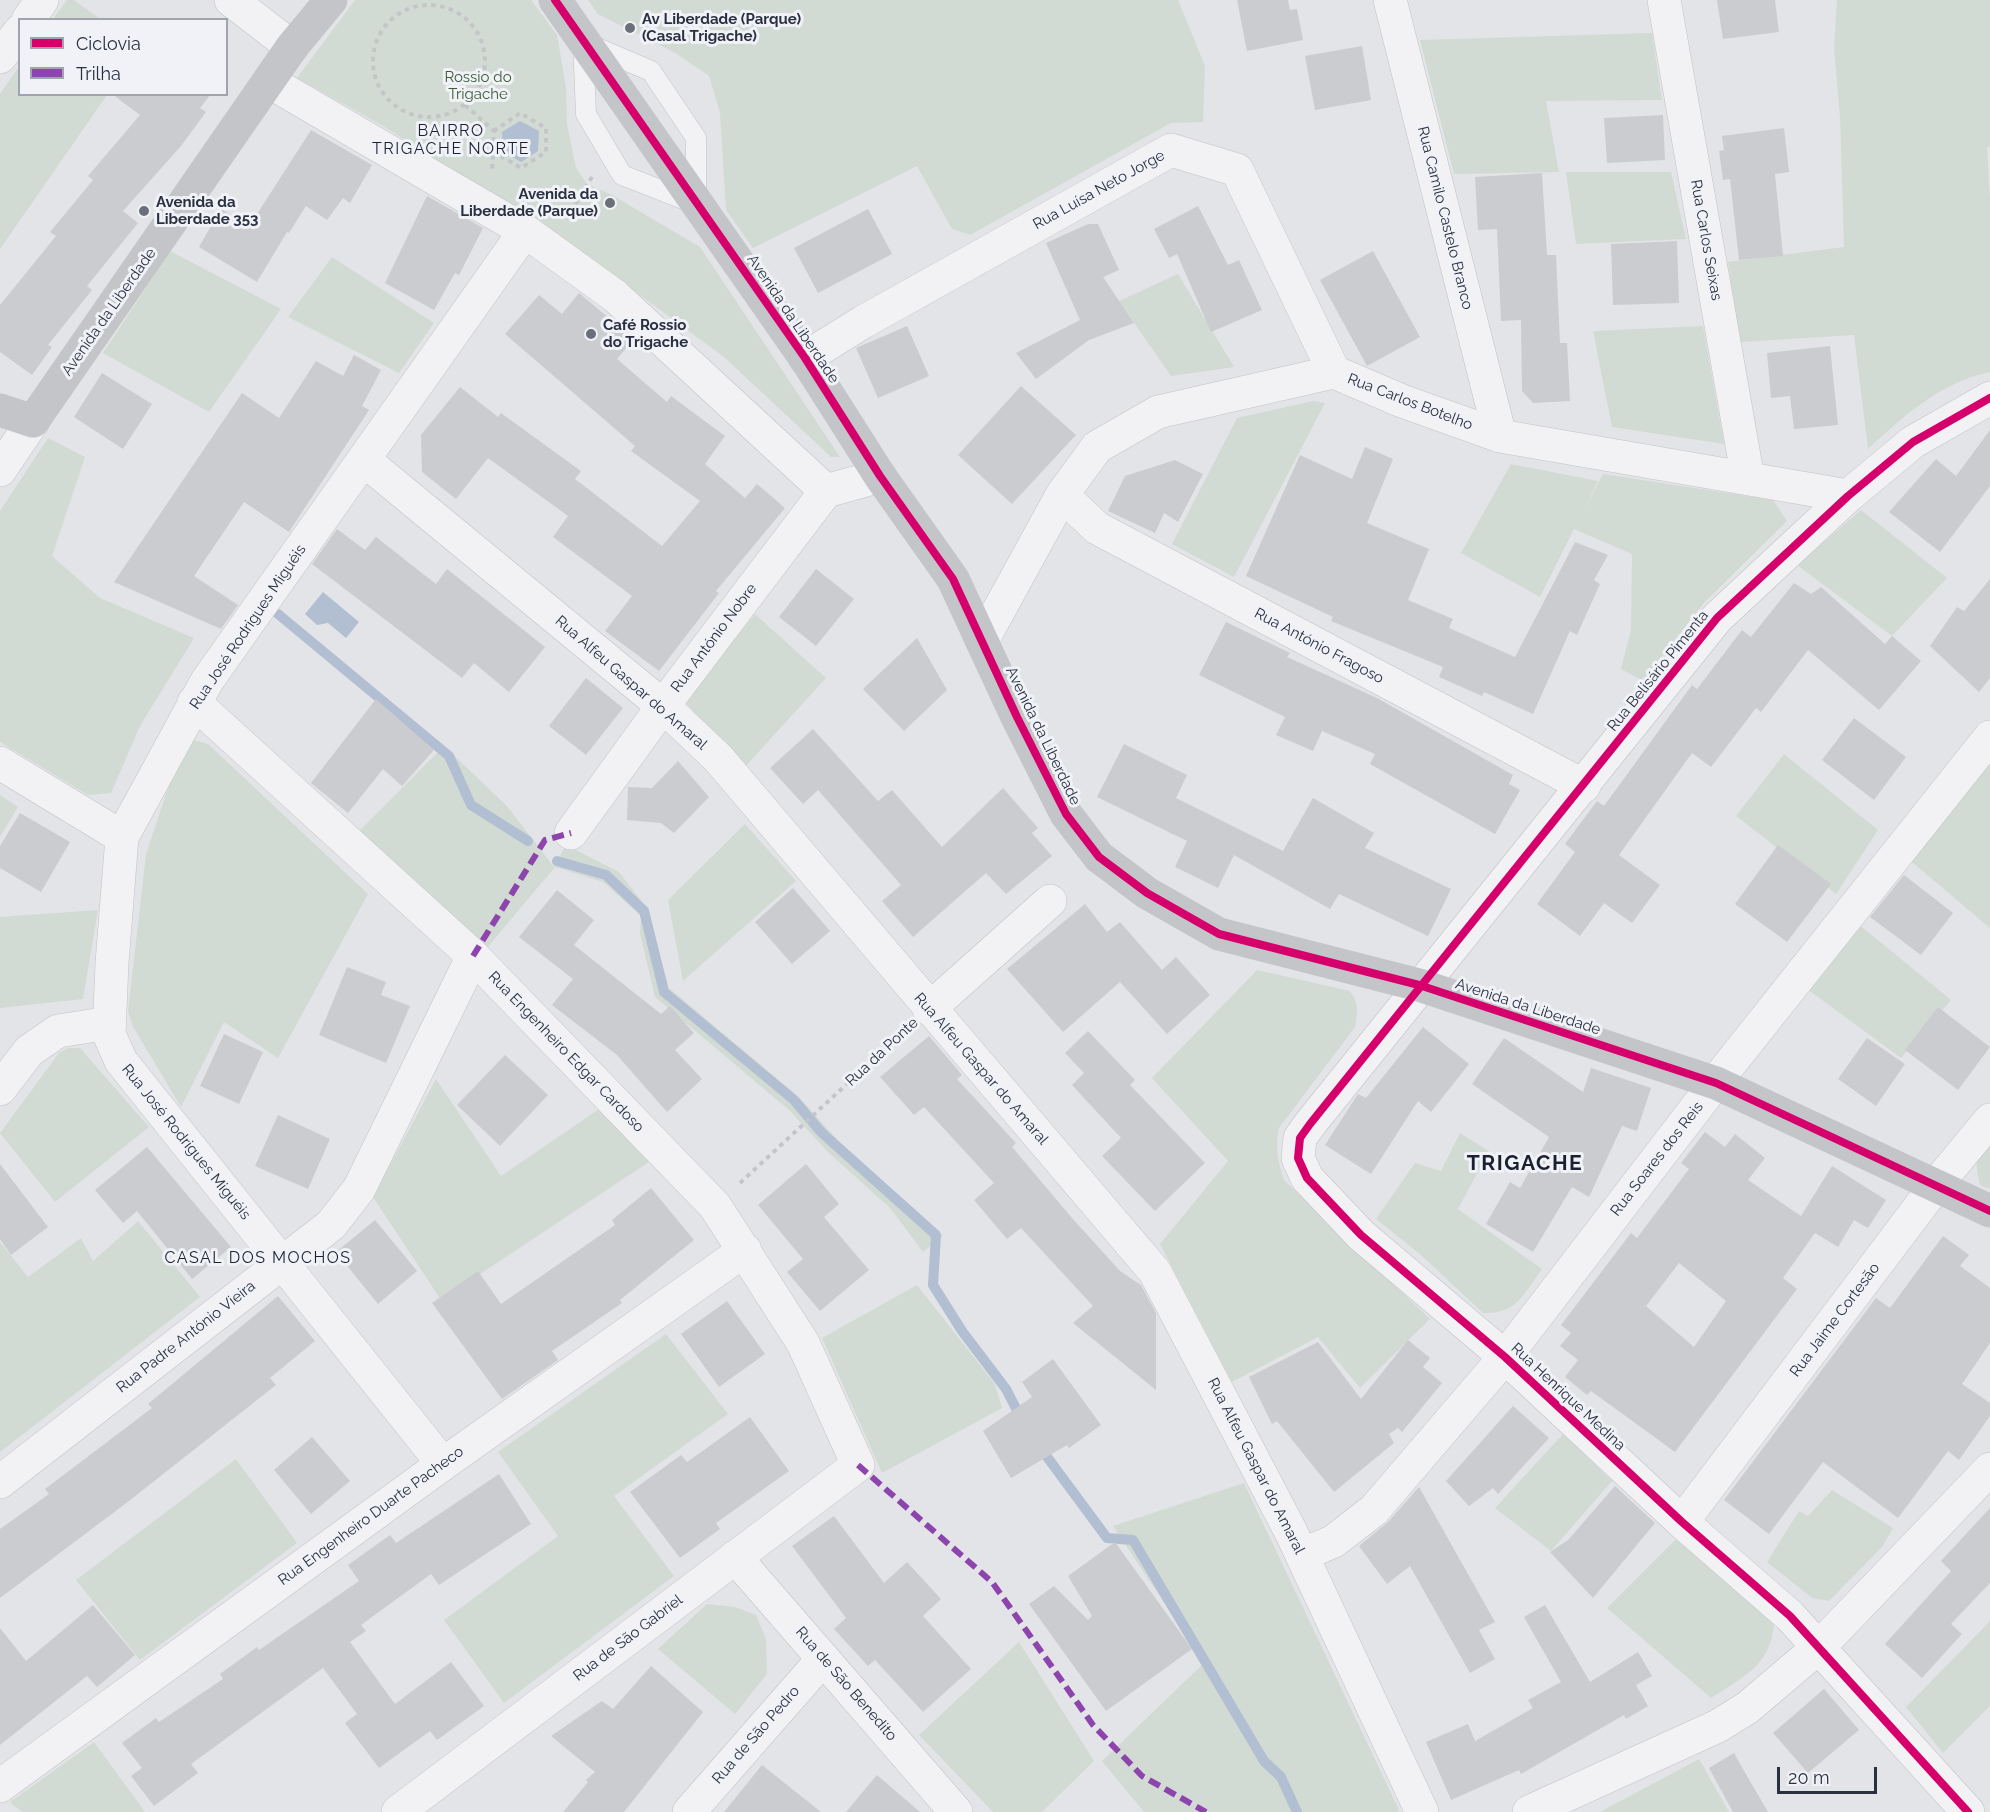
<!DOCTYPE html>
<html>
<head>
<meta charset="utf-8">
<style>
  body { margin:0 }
  #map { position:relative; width:1990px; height:1812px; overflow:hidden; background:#e3e4e7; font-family:Raleway,sans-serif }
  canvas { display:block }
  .legend { position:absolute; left:18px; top:18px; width:210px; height:78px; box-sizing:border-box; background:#f0f2f7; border:2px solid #a1a4ae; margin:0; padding:8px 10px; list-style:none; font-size:18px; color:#2a3040 }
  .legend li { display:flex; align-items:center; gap:12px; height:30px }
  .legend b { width:30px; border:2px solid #a1a4ae }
  .scale { position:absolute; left:1777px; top:1767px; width:100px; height:27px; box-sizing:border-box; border:3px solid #2a3040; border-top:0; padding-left:8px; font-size:18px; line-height:21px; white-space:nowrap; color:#2a3040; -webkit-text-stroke:4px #f0f2f7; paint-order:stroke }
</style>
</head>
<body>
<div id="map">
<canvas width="1990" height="1812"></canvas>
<ul class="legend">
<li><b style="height:8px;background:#d6006c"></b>Ciclovia</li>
<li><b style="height:8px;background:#8e44ad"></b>Trilha</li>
</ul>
<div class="scale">20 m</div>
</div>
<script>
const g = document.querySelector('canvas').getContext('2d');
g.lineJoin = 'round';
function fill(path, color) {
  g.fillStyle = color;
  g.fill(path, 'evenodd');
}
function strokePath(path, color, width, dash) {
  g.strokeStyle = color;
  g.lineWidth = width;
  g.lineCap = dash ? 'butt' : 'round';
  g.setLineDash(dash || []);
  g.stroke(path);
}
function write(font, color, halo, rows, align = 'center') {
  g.font = font + ' Raleway,sans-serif';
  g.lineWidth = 6;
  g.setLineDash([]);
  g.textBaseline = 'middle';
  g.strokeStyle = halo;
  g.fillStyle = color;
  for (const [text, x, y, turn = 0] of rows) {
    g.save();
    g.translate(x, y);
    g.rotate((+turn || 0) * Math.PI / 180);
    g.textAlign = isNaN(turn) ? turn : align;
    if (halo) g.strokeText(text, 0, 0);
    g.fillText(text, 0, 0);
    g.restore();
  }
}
fill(new Path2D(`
  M67 0H74L100 19H53Z
  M355 0H531L557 35 566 87 567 124 576 168 587 184 612 195 700 247 840 457H831L724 357 576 248 383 126 297 78Z
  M588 0H1178L1205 66 1203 122 1171 123 970 235 952 229 917 166 753 248 726 210 720 113 709 76 677 54 598 14Z
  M1837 0H1990V147H1987L1990 198V372C1941 382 1904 416 1868 449L1854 335 1740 342 1728 262 1844 247 1840 117 1834 49Z
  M1652 33 1662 100 1546 101 1559 172 1454 174 1420 40Z
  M19 67 20 94 107 95 0 249V94Z
  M1566 172H1671L1686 239 1576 244Z
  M170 251 281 309 209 412 103 353Z
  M332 257 434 323 399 373 288 317Z
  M1178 274 1234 367 1171 376 1119 301Z
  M1703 326 1724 444 1612 427 1593 331Z
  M1313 401 1325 403 1234 577 1172 544 1237 418Z
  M48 438 85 457 52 556 100 598 194 638 140 726 111 793 88 795 0 742V511Z
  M1511 464 1598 481 1585 508 1603 474 1773 500 1787 521 1704 603 1643 681 1621 669 1631 630 1632 554 1574 529 1540 597 1461 553Z
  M1861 510 1947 578 1892 636 1797 565Z
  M755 614 826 678 745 767 684 701Z
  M193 740 208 744 368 894 278 1058 224 1022 181 1107 132 1025 128 1011 146 854 182 746Z
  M444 746 507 806 554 867 566 845 619 872 647 908 669 988 798 1096 840 1143 943 1236 923 1252 891 1209 828 1152 789 1110 655 997 640 933 641 916 603 882 555 867 487 948 359 831Z
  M1990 753V928L1907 858Z
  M1784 754 1878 830 1836 894 1736 816Z
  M0 795 18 807 0 837Z
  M745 824 796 881 683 981 668 900Z
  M98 910 83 999 0 1008V917Z
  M1856 922 1951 1000 1901 1058 1803 986Z
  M1257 970 1350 991C1359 1004 1358 1012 1355 1027L1279 1128C1275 1147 1278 1162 1284 1180L1430 1319 1360 1388 1318 1337 1232 1382 1160 1244 1228 1161 1152 1078Z
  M68 1048H80L149 1127 55 1202 0 1133 59 1053Z
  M436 1079 501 1176 602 1107 649 1162 441 1300 373 1197Z
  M1460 1133 1489 1151 1458 1209 1542 1269C1523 1294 1518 1314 1483 1313L1421 1255 1376 1219 1415 1163 1441 1171Z
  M1990 1138V1189L1980 1185C1974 1161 1976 1156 1990 1138Z
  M138 1221 200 1297 0 1452V1242L28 1277 81 1238 93 1261Z
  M917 1285 995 1384 1002 1408 882 1473 822 1338Z
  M666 1334 728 1414 614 1496 674 1576 504 1703 444 1620 558 1536 498 1452Z
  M1563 1434 1612 1481 1551 1551 1495 1508Z
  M236 1459 297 1543 140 1660 76 1580Z
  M1244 1483 1399 1810 1398 1812H1144L1102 1761 1204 1663 1113 1526Z
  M1832 1490 1893 1528 1882 1547 1829 1601 1812 1598 1767 1562 1799 1511 1808 1516Z
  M1679 1536 1774 1624C1771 1665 1742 1678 1711 1698L1607 1608Z
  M707 1604 735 1607 756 1615 766 1639 767 1674 735 1714 658 1649Z
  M1990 1621V1706L1943 1753 1906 1707Z
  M1019 1642 1094 1761 1042 1812H993L919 1735Z
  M94 1742 145 1812H22L10 1802Z
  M1699 1759 1729 1812H1600Z`), '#d2dbd3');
fill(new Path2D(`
  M520 121 539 131 538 151 521 162 503 151 502 132Z
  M323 592 359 622 346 638 328 623 317 625 305 614Z`), '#b2bed1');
strokePath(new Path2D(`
  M278 614 449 756 471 805 528 841
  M557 861 606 875 644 911 664 992 794 1100 821 1132 936 1235 933 1285 962 1331 1006 1389 1022 1420
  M1039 1446 1107 1538 1133 1540 1264 1761 1281 1777 1297 1812`), '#b2bed1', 10);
fill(new Path2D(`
  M1237 0H1288L1290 10 1297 9 1303 40 1247 51Z
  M1717 0H1775L1779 32 1723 39Z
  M1362 46 1371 100 1315 110 1305 56Z
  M112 94H211L200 108 206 112 181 146 123 211 138 223 87 286 92 290 48 345 52 347 32 375 0 352V305L56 236 50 232 93 180 88 176 140 115Z
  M1663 115 1665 160 1607 163 1604 118Z
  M1784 128 1789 172 1775 174 1783 256 1739 260 1730 179 1723 180 1719 151 1724 150 1722 136Z
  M311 130 372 165 350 203 343 198 327 220 306 206 289 233 287 232 257 282 199 247 221 209 250 225Z
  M1542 173 1547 255H1556L1560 343H1567L1570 401 1533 403 1522 391 1521 320 1501 321 1497 229 1478 230 1475 177Z
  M427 196 483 228 459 275 455 273 434 310 385 283Z
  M1198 206 1228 265 1239 260 1262 310 1211 332 1177 254 1169 258 1154 229Z
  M868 209 892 254 818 293 794 248Z
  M1088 224H1098L1119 270 1103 277 1134 323 1089 340 1036 379 1016 353 1080 320 1046 243Z
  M1677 241 1679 303 1613 305 1611 244Z
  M1373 251 1420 337 1367 366 1320 280Z
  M579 293 634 339 617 359 667 402 671 396 725 436 705 464 745 498 757 484 785 508 716 591 719 593 659 671 605 631 632 596 553 537 568 516 488 458 456 499 422 472 421 435 460 387 498 417 501 413 581 471 575 479 662 546 700 501 631 451 635 446 505 334 539 295 562 314Z
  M907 326 929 376 878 398 856 348Z
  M1830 346 1838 425 1794 429 1790 396 1771 398 1767 353Z
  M354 355 381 370 362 406 369 410 289 532 244 502 194 576 238 605 221 629 114 582 242 393 279 418 316 361 343 376Z
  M102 373 152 404 123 449 74 417Z
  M1021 386 1076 435 1012 504 958 455Z
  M1990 430V486L1940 552 1889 512 1936 459 1956 476Z
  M1365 447 1393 459 1367 523 1429 549 1408 600 1453 619 1449 628 1515 657 1575 542 1608 555 1594 580 1600 584 1577 635 1570 631 1533 714 1484 692 1482 696 1439 677 1443 667 1331 621 1333 617 1246 576 1300 455 1352 479Z
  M1175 460 1203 474 1178 522 1164 513 1155 533 1108 511 1125 476Z
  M337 529 365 550 376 537 436 584 447 569 545 647 509 692 474 663 462 678 312 564Z
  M816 569 854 599 816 646 779 617Z
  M1990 579V678L1979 692 1930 646 1957 607 1964 611Z
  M1794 583 1811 594 1821 587 1885 644 1892 636 1921 661 1879 710 1808 650 1761 712 1756 708 1711 767 1692 753 1619 855 1660 885 1632 923 1604 903 1580 936 1537 904 1575 852 1565 844 1597 801 1604 806 1692 685 1697 689 1742 630 1751 637Z
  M1226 622 1290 653 1287 657 1377 698 1513 775 1509 784 1520 790 1495 834 1370 764 1375 754 1322 731 1313 751 1276 735 1285 717 1199 675Z
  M917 638 947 690 904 731 863 689Z
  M586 678 623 708 586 755 549 726Z
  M376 699 434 750 402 786 383 769 348 813 311 783Z
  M1854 718 1906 757 1874 800 1822 760Z
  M813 729 878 801 892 790 942 847 1003 788 1038 828 1032 833 1052 856 1006 894 986 873 913 937 882 901 901 885 818 790 803 804 770 768Z
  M1124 744 1187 775 1176 798 1283 851 1313 798 1374 833 1365 848 1451 889 1428 936 1339 894 1330 909 1234 855 1218 888 1175 867 1187 841 1097 797Z
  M678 761 709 797 674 833 661 823 627 820 628 787 652 788Z
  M20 813 70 842 41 892 0 868V846Z
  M1778 845 1831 884 1787 942 1735 904Z
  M1904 875 1953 913 1921 955 1870 917Z
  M793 888 830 931 792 964 755 922Z
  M557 890 594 920 574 945 661 1014 670 1006 694 1033 675 1050 702 1079 667 1112 617 1055 552 1005 573 979 519 937Z
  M1085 904 1107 932 1120 922 1162 970 1176 957 1210 995 1167 1034 1120 982 1063 1032 1007 969Z
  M347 967 386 982 381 995 410 1006 386 1063 319 1035Z
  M1938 1007 1990 1047 1958 1090 1905 1050Z
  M1423 1027 1469 1064 1431 1112 1418 1101 1371 1174 1325 1145 1358 1094 1366 1098Z
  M1088 1031 1135 1080 1130 1085 1205 1163 1155 1211 1102 1156 1121 1138 1072 1085 1084 1073 1065 1053Z
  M224 1034 263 1052 239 1104 200 1086Z
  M929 1036 962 1075 957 1079 1016 1143 1012 1147 1072 1218 1120 1271 1141 1285 1156 1313V1390L1073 1323 1093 1306 1021 1228 1007 1239 974 1200 994 1183 924 1107 914 1115 880 1077Z
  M1504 1038 1583 1092 1591 1068 1651 1088 1637 1131 1622 1126 1589 1197 1572 1187 1533 1252 1486 1224 1510 1182 1520 1188 1549 1137 1472 1084Z
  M1867 1038 1905 1064 1876 1106 1838 1079Z
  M505 1055 548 1095 500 1146 457 1105Z
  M278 1115 330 1139 308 1189 255 1166Z
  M1705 1132 1725 1147 1735 1134 1765 1158 1748 1180 1801 1216 1832 1166 1886 1200 1868 1228 1854 1220 1838 1247 1815 1233 1783 1278 1797 1289 1675 1452 1591 1391 1587 1395 1565 1377 1578 1360 1560 1346 1571 1333 1561 1325 1631 1233 1637 1238 1689 1169 1681 1163ZM1679 1263 1726 1301 1694 1347 1646 1306Z
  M147 1147 231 1247 192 1279 137 1211 123 1223 95 1190Z
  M0 1164 48 1227 11 1255 0 1239Z
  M806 1164 839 1204 824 1217 869 1270 820 1311 787 1272 803 1259 758 1205Z
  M651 1188 694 1240 620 1300 622 1303 552 1351 558 1360 502 1399 432 1303 478 1271 501 1304 615 1225 612 1220Z
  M375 1220 417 1271 378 1304 336 1252Z
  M1943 1236 1969 1255 1960 1266 1990 1288V1343L1962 1384 1990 1403V1416L1959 1460 1948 1451 1898 1518 1823 1462 1769 1534 1724 1500 1876 1298 1890 1308Z
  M278 1296 315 1341 270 1378 276 1385 129 1501 0 1598V1529L49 1494 45 1489 152 1408 148 1404Z
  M727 1301 765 1354 719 1387 681 1334Z
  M1408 1340 1430 1358 1423 1367 1442 1383 1402 1432 1398 1428 1389 1434 1394 1443 1334 1492 1277 1421 1272 1424 1249 1377 1318 1342 1361 1399Z
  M1053 1359 1101 1425 1069 1448 1067 1445 1011 1478 983 1431 1032 1397 1022 1382Z
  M1513 1406 1549 1438 1498 1494 1493 1488 1469 1506 1446 1481Z
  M750 1417 789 1471 716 1523 720 1529 680 1558 630 1492 681 1455 687 1462Z
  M312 1437 350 1481 311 1514 274 1470Z
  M499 1474 531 1524 439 1585 431 1574 361 1625 366 1631 350 1642 395 1704 451 1662 484 1706 437 1740 430 1731 379 1768 345 1723 357 1714 323 1668 191 1764 198 1773 154 1806 131 1776 142 1768 122 1743 156 1718 159 1722 223 1679 220 1674 257 1647 259 1650 359 1581 348 1565 390 1535 396 1543Z
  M1615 1486 1655 1523 1593 1598 1550 1552 1568 1540Z
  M1419 1487 1495 1622 1479 1630 1495 1659 1470 1673 1410 1566 1387 1584 1359 1546 1388 1522Z
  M1990 1508V1583L1951 1624 1962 1634 1922 1678 1885 1644 1951 1571 1941 1561Z
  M834 1516 884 1583 907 1562 941 1599 923 1616 971 1669 923 1712 875 1660 868 1666 834 1629 846 1618 792 1546Z
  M1115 1542 1192 1649 1106 1711 1029 1604 1054 1586 1088 1620 1092 1616 1068 1576Z
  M93 1605 135 1655 97 1687 87 1676 0 1745V1628L26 1661Z
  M1545 1605 1590 1682 1638 1652 1652 1676 1636 1685 1648 1706 1626 1719 1624 1715 1521 1774 1519 1770 1451 1800 1426 1742 1468 1724 1475 1741 1533 1708 1528 1700 1561 1682 1524 1617Z
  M651 1666 703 1712 624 1812H563L588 1782 586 1780 595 1772 551 1736 602 1701 613 1709Z
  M1824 1689 1859 1730 1808 1773 1773 1733Z
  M1734 1753 1747 1776 1768 1812H1733L1709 1768Z
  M762 1765 821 1812H724Z
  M877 1775 920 1812H846Z`), '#cbcccf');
const lane = new Path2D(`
  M583 42 651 71 696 138V204L622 175 586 114Z`);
const street = new Path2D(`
  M231 0 292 47
  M1390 0 1500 436
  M1664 0 1748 479
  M28 20 42 0
  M0 57 20 31
  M270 82 525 231 615 296 826 491
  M805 358 863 322 1171 150 1237 170 1334 372
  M364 460 663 706 718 758 1155 1272 1291 1532 1422 1812
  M0 470 33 421
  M1062 495 1097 528 1584 786
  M982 641 1062 495 1097 447 1158 412 1334 372 1402 401 1500 436 1848 496
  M194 702 473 956 715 1206 803 1343 858 1465 398 1812
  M0 763 122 837
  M571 833 663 706 826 491 880 476
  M929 1009 1050 901
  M0 1089 29 1051 58 1031 110 1023
  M443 1464 121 1061 109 1034 112 963 122 837 207 681 525 231
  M0 1482 331 1225 359 1189 473 956
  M1682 1522 1937 1184 1990 1120
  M1302 1555 1334 1541 1374 1510 1505 1357 1729 1065 1990 737
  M735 1557 956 1812
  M0 1786 443 1464 745 1250
  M689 1812 823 1659
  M1529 1812 1718 1726 1747 1708 1819 1647 1990 1469
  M1968 1812 1790 1616 1682 1522 1505 1357 1361 1235 1307 1178 1298 1158 1300 1138 1310 1124 1717 618 1848 496 1913 442 1990 398`);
strokePath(lane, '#c1c2c5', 21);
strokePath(street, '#c1c2c5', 34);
strokePath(new Path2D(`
  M373 61a56 56 0 1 1 112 0a56 56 0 1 1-112 0Z
  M465 105 494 131 492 172
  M493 151 521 168 546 152V128L520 113 494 131
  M566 219 592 177
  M740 1183 904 1031`), '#c4c5c9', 4, [4.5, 4.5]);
strokePath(lane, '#f2f2f4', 20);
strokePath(street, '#f2f2f4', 33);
strokePath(new Path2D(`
  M555 0 805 358 880 476 953 579 1017 717 1066 814 1099 857 1147 893 1219 934 1419 985 1716 1083 1990 1211
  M0 410 33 421 292 47 331 0`), '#c3c5c9', 33);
strokePath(new Path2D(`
  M473 956 545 840 571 833
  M858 1465 992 1582 1093 1725 1142 1776 1206 1812`), '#8e44ad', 6, [12, 6]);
strokePath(new Path2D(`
  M555 0 805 358 880 476 953 579 1017 717 1066 814 1099 857 1147 893 1219 934 1419 985 1716 1083 1990 1211
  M1968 1812 1790 1616 1682 1522 1505 1357 1361 1235 1307 1178 1298 1158 1300 1138 1310 1124 1717 618 1848 496 1913 442 1990 398`), '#d6006c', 8);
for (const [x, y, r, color] of [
  [630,28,6,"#6b6f7a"],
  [610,203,6,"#6b6f7a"],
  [144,211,6,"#6b6f7a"],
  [591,334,6,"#6b6f7a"]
]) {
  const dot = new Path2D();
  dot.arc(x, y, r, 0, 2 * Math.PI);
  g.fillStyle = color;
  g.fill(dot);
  strokePath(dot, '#f0f2f7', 2);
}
write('bold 15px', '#2a3040', '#f0f2f7', [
  ["Av Liberdade (Parque)",642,19],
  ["(Casal Trigache)",642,36],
  ["Avenida da",598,194,"right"],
  ["Liberdade (Parque)",598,211,"right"],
  ["Avenida da",156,202],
  ["Liberdade 353",156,219],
  ["Café Rossio",603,325],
  ["do Trigache",603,342]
], 'left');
write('15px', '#3b5c37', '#f0f2f7', [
  ["Rossio do",478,77],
  ["Trigache",478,94]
]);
write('15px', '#2a3040', '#f0f2f7', [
  ["Rua Luísa Neto Jorge",1099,190,-29],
  ["Rua Camilo Castelo Branco",1445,218,76],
  ["Rua Carlos Seixas",1706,240,80],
  ["Avenida da Liberdade",109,312,-55],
  ["Avenida da Liberdade",793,319,56],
  ["Rua Carlos Botelho",1410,402,21],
  ["Rua José Rodrigues Miguéis",248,627,-56],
  ["Rua António Nobre",714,638,-53],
  ["Rua António Fragoso",1319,646,28],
  ["Rua Belisário Pimenta",1658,671,-51],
  ["Rua Alfeu Gaspar do Amaral",631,683,41],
  ["Avenida da Liberdade",1043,736,64],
  ["Avenida da Liberdade",1528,1007,18],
  ["Rua Engenheiro Edgar Cardoso",566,1052,46],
  ["Rua da Ponte",882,1052,-43],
  ["Rua Alfeu Gaspar do Amaral",981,1069,49],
  ["Rua José Rodrigues Miguéis",186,1142,51],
  ["Rua Soares dos Reis",1657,1159,-52],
  ["Rua Jaime Cortesão",1835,1320,-53],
  ["Rua Padre António Vieira",186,1337,-38],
  ["Rua Henrique Medina",1568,1397,43],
  ["Rua Alfeu Gaspar do Amaral",1256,1466,63],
  ["Rua Engenheiro Duarte Pacheco",371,1516,-36],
  ["Rua de São Gabriel",628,1638,-37],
  ["Rua de São Benedito",846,1684,49],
  ["Rua de São Pedro",756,1735,-49]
]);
g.letterSpacing = '1.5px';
write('16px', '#1c2131', '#f0f2f7', [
  ["BAIRRO",451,131],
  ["TRIGACHE NORTE",451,149],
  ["CASAL DOS MOCHOS",258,1258]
]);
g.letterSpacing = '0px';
g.letterSpacing = '1.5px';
write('bold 21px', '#1c2131', '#f0f2f7', [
  ["TRIGACHE",1525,1164]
]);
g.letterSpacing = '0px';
</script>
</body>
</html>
